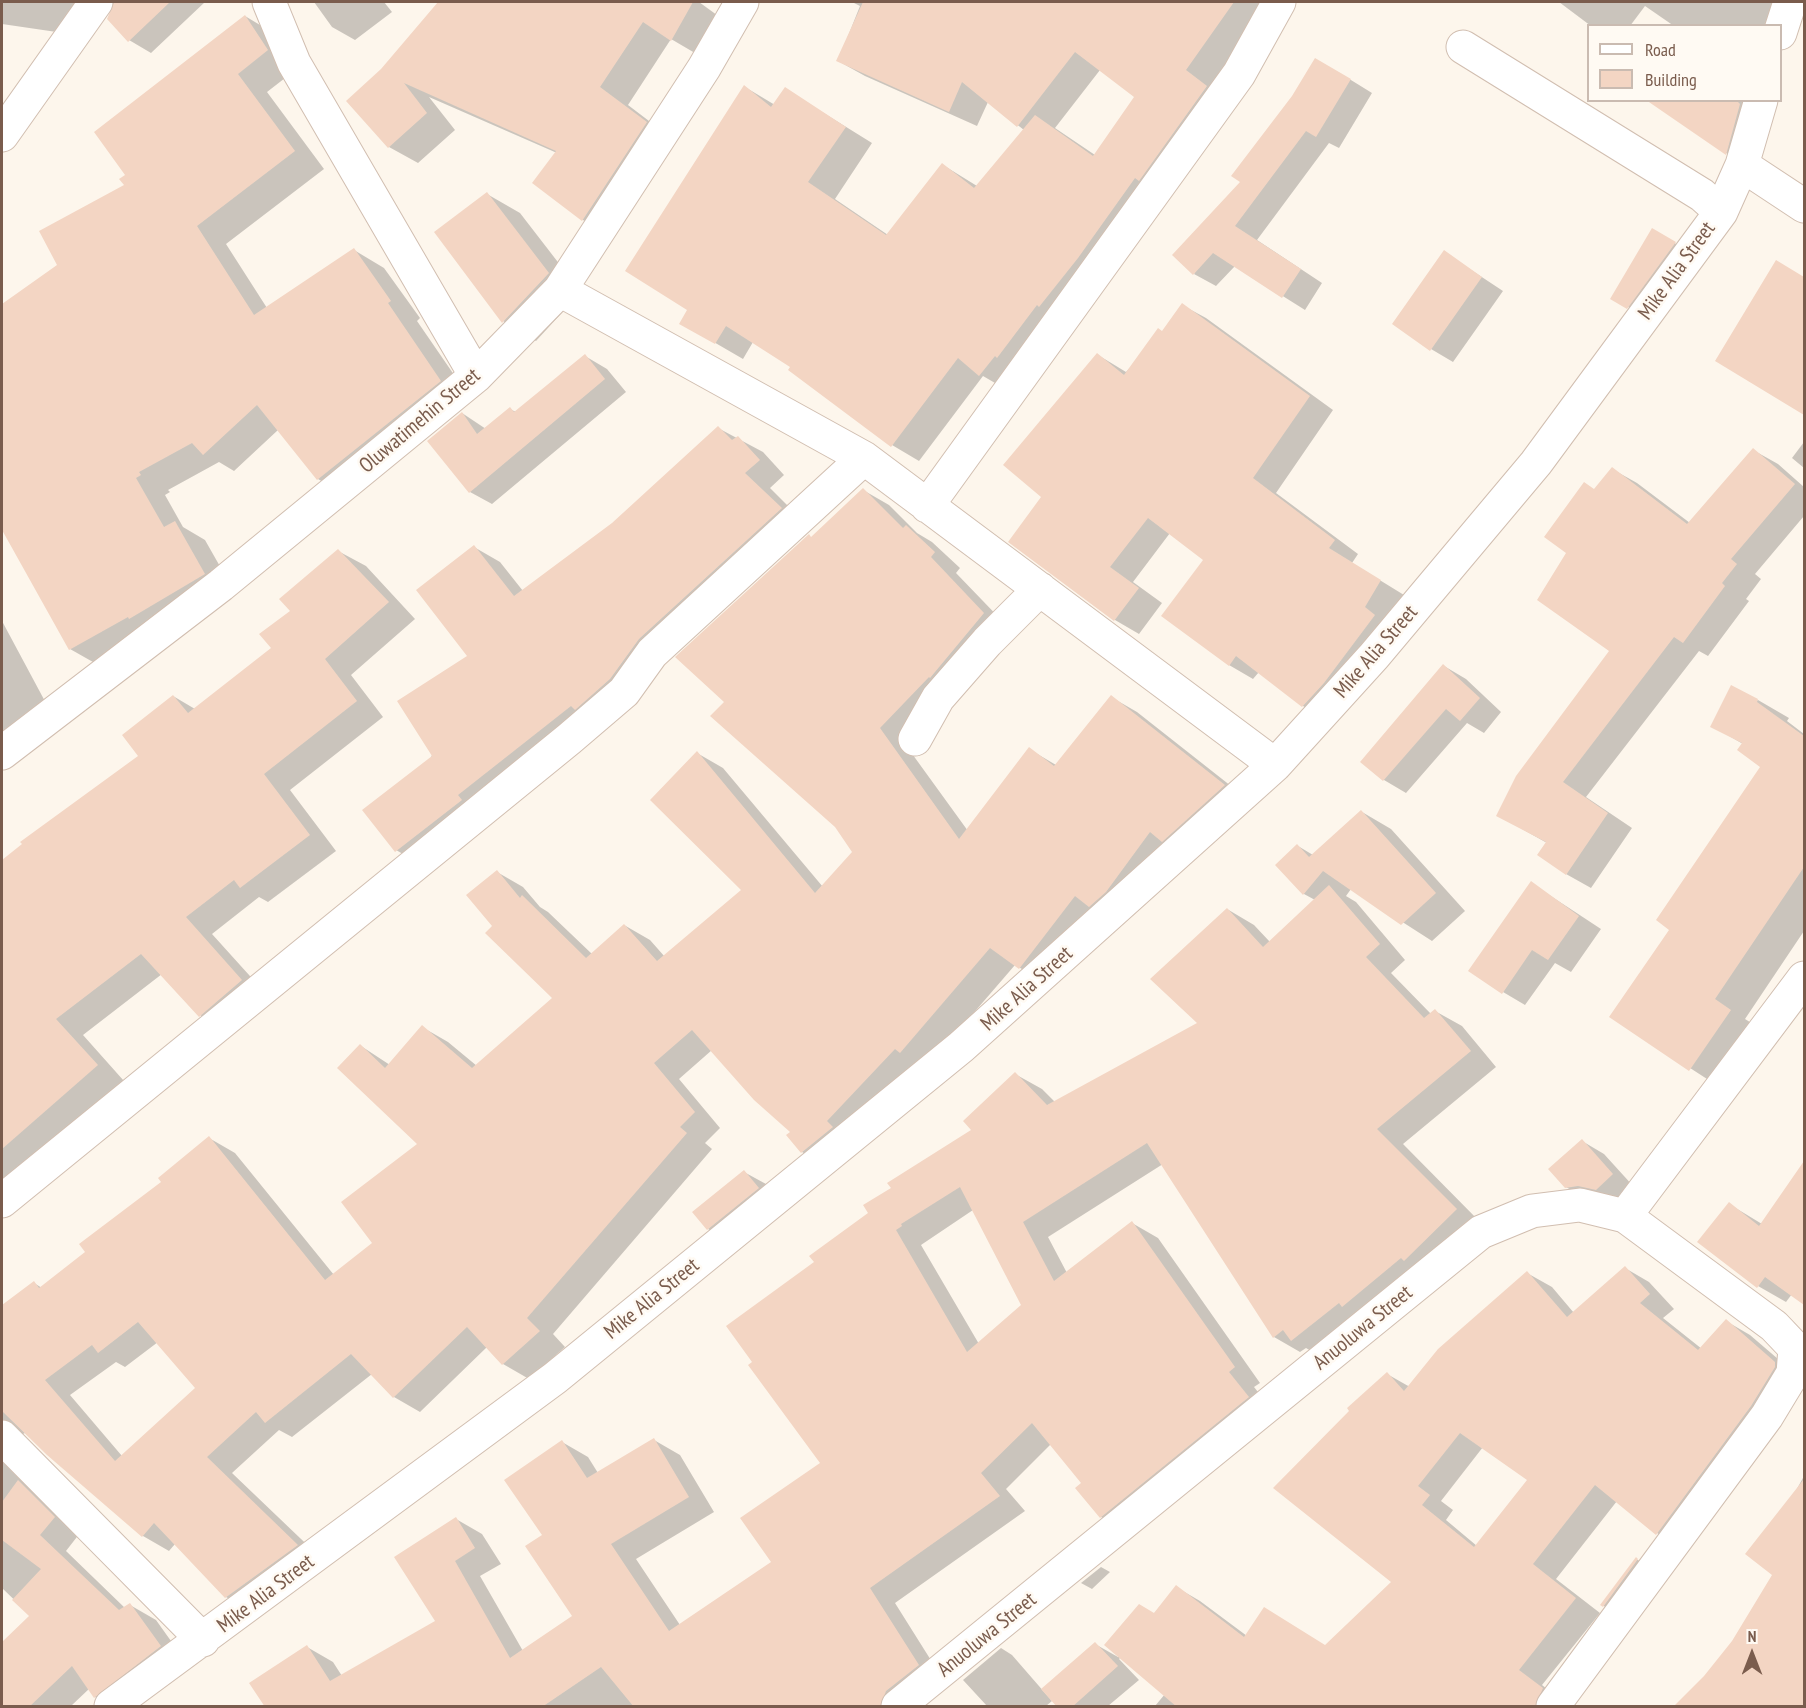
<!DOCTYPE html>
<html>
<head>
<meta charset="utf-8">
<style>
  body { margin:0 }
  #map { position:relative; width:1806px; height:1708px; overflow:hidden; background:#fdf6ec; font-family:"PT Sans Narrow",sans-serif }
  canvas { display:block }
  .frame { position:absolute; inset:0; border:3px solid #7a5c4d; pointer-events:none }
  .legend { position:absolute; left:1587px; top:24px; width:195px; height:78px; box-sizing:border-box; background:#fffaf3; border:2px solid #cabbb1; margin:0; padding:8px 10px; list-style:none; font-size:18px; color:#7a5c4d }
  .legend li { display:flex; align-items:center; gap:12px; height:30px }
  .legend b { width:30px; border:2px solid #cabbb1 }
  .north { position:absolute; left:1722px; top:1624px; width:60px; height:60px; -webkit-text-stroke:4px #fffaf3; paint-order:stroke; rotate:0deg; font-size:16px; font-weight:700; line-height:24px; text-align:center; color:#7a5c4d }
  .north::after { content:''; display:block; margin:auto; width:21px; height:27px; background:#7a5c4d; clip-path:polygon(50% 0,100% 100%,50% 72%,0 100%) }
</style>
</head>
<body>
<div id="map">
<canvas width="1806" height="1708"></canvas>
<div class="frame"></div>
<ul class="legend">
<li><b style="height:8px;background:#fff"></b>Road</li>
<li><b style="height:16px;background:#f3d5c3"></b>Building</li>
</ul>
<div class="north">N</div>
</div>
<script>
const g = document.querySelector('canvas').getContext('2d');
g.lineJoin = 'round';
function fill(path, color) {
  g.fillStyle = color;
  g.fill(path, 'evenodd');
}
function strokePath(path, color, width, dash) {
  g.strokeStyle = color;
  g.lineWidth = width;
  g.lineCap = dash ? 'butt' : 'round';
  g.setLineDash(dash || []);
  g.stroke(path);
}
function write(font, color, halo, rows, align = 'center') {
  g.font = font + ' "PT Sans Narrow",sans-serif';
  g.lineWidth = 5;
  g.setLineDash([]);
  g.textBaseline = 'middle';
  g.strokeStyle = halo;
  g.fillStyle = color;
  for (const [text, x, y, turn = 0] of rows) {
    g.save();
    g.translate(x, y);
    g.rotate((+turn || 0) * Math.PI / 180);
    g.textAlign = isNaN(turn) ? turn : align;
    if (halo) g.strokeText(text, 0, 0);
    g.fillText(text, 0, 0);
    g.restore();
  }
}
fill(new Path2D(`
  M2 2H82L77 35 2 24V30Z
  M99 2H205L151 53 129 40 113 9Z
  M314 2H384L392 12 355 40 332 27Z
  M440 2H699L721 18 700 56 671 39 628 105 674 140 611 237 583 220 534 183 557 153 429 97 455 130 418 163 389 147 382 70Z
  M852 2H1272L1007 390 983 376 919 461 892 445 792 367 753 342 743 359 681 323 689 310 745 87 775 105 785 89 872 143 835 199 888 235 943 165 977 186 1024 130 988 102 977 126 865 76 838 61 860 6ZM1100 70 1136 97 1095 155 1055 128Z
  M1559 2H1788L1771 26H1674L1645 6 1630 26H1591Z
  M245 16 275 34 298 68 267 92 324 169 226 244 267 308 354 250 384 268 420 318 417 321 470 398 348 497 318 479 278 430 234 471 219 462 168 490 170 492 165 495 183 527 205 540 234 591 100 666 70 649 14 522 2 508V305L59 266 126 185 127 175Z
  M1338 72 1372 93 1339 148 1329 143 1257 240 1322 283 1305 310 1235 266 1216 286 1194 274 1242 182Z
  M1649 100H1744L1753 169 1726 153Z
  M487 194 520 213 581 292 536 341 503 321Z
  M1652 230 1697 256 1650 320 1613 298Z
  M1444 252 1503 291 1453 362 1431 349Z
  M1777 262 1804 278V413L1717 361Z
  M1182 305 1206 318 1333 410 1276 493 1358 554 1352 563 1404 595 1327 720 1303 706 1259 672 1253 679 1229 665 1205 560 1170 533 1133 582 1162 603 1139 634 1115 620 1010 542 1043 497 1098 355 1126 372 1162 333Z
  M585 356 607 369 626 392 492 504 470 492 462 413 486 429 510 409 516 412Z
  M718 428 763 452 784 475 770 488 806 524 422 865 396 850 469 657 474 547 500 562 523 591 613 524Z
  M1804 442V468L1792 458Z
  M1753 450 1778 464 1804 487V516L1755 574 1761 579 1746 599 1749 601 1708 656 1699 651 1586 797 1632 828 1591 888 1566 874 1547 843 1522 829 1611 651 1568 552 1595 490 1612 469 1637 483 1690 523Z
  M863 490 889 505 917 533 932 542 960 568 956 573 1009 628 905 744 968 831 1029 749 1056 765 1111 697 1137 712 1250 801 1046 983 1015 965 927 1067 828 1167 802 1152 792 1132 712 1050 679 1079 720 1128 705 1143 712 1149 553 1334 565 1347 529 1379 503 1364 487 1347 420 1412 394 1397 372 1374 292 1437 279 1430 232 1473 323 1560 252 1612 226 1597 175 1544 169 1551 143 1536 25 1433 15 1438 80 1533 66 1551 125 1608 130 1605 156 1620 186 1662 113 1706 95 1697 90 1688 71 1706H2V1644L31 1616 2 1588V1306L34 1283 42 1288 87 1252 209 1138 235 1153 334 1275 374 1243 419 1144 361 1046 390 1065 422 1027 448 1042 477 1066 554 998 494 926 497 872 523 887 540 907 548 912 592 954 624 925 650 940 665 957 744 890 697 753 723 768 823 887 854 852 836 826 726 702 812 538ZM158 1342 197 1388 122 1456 70 1395 116 1362 125 1367Z
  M338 551 366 566 415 619 351 675 383 717 290 790 336 851 268 902 259 897 212 934 268 996 227 1031 200 1015 162 974 83 1035 124 1081 2 1197V862L140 756 173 696 195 709 273 649 292 611Z
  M2 621 55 720 2 748Z
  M1444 666 1466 679 1501 712 1484 733 1467 723 1406 793 1384 780 1362 762Z
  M1758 700 1789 718 1787 721 1804 734V931L1745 1019 1761 1029 1721 1088 1611 1017 1672 929 1762 766 1743 744 1712 726Z
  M1362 812 1391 829 1465 911 1432 941 1351 889 1346 896 1356 902 1405 960 1391 973 1431 1014 1435 1011 1462 1026 1496 1067 1403 1144 1483 1225 1318 1355 1306 1348 1300 1352 1274 1337 1163 1164 1048 1237 1067 1273 1132 1223 1158 1238 1260 1383 1254 1387 1274 1412 1127 1532 1101 1517 1083 1483 1051 1444 1006 1489 1025 1511 895 1603 944 1681 912 1706H267L307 1647 333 1662 342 1676 437 1622 456 1519 482 1534 501 1564 480 1576 523 1651 574 1616 544 1536 562 1442 588 1457 598 1473 654 1440 680 1455 714 1512 636 1559 680 1625 773 1562 822 1463 816 1263 870 1213 893 1188 973 1130 1015 1074 1042 1089 1055 1102 1199 1023 1227 909 1254 925 1270 942 1315 900 1304 894 1277 865 1298 846 1313 855ZM973 1210 1023 1305 979 1344 921 1245Z
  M1531 883 1601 929 1571 972 1555 963 1525 1005 1503 992Z
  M1582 1141 1604 1154 1634 1187 1619 1201 1588 1200 1566 1187Z
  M1804 1163V1303L1792 1294 1786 1302 1758 1286 1699 1241 1729 1204 1762 1224Z
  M744 1172 766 1184 780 1201 730 1242 708 1229Z
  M1625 1268 1649 1282 1674 1309 1663 1318 1702 1349 1726 1321 1750 1335 1799 1377 1681 1548 1657 1533 1617 1501 1556 1579 1600 1613 1542 1685 1566 1704 1565 1706H1155L1165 1694 1121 1657 1119 1659 1139 1680 1108 1706H1068L1095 1644 1118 1657 1176 1587 1200 1601 1247 1636 1326 1646 1393 1582 1387 1374 1410 1387 1527 1273 1552 1287 1574 1313ZM1483 1447 1529 1479 1477 1546 1446 1520 1453 1510 1441 1501Z
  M1804 1476V1706H1675L1705 1677 1733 1642 1774 1575 1793 1496Z
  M1636 1559 1660 1572 1626 1619 1602 1605Z
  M1101 1567 1110 1572 1092 1589 1081 1583Z
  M1001 1648 1012 1655 1052 1701 1046 1706H987L963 1680Z`), '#0003');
fill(new Path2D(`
  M114 2H170L128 42 107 19Z
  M438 2H693L671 41 643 22 600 87 647 122 582 221 532 183 556 151 404 83 427 113 388 148 346 101 381 69Z
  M863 2H1234L1186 70 1207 86 1139 181 1135 178 1078 258 1039 307 1037 305 997 358 995 356 979 376 958 358 891 447 788 370 790 367 726 326 715 344 679 324 687 310 625 271 744 85 771 107 785 87 846 127 808 182 886 235 942 163 974 188 1035 115 1093 156 1134 97 1075 52 1017 127 962 82 949 112 836 61Z
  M245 15 268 50 238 74 295 151 197 226 254 315 354 248 391 301 388 303 441 381 317 480 257 405 203 455 192 443 139 472 141 475 136 478 164 527 175 521 205 574 129 619 128 617 69 650 2 530V304L57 265 39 231 124 185 119 179 125 175 94 132Z
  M1315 58 1351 79 1316 137 1306 131 1235 226 1301 269 1282 298 1213 253 1193 275 1172 255 1240 182 1231 176 1292 96Z
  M1646 100H1736L1740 104 1726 155Z
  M487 192 549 273 502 323 434 232Z
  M1652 228 1676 242 1627 309 1610 299Z
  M1444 250 1482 277 1430 351 1392 324Z
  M1776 260 1804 277V415L1715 361Z
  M1182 303 1310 396 1253 478 1335 540 1329 548 1381 580 1365 607 1375 615 1324 683 1302 707 1236 656 1229 666 1161 616 1203 560 1148 518 1110 567 1139 588 1114 621 1008 542 1041 497 1003 465 1097 353 1124 375 1158 328 1162 331Z
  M585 354 605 379 469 493 427 441 462 412 477 434 510 407 514 412Z
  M718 426 732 440 738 436 760 460 745 473 782 508 639 639 610 679 575 710 571 706 458 795 462 800 395 852 362 810 432 756 397 701 467 656 416 590 474 545 514 596 612 523Z
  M1753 448 1795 484 1731 559 1737 564 1722 583 1725 586 1683 643 1674 637 1563 782 1608 813 1566 875 1537 855 1546 842 1496 816 1516 776 1609 651 1537 600 1566 553 1544 537 1584 482 1594 489 1612 467 1687 524Z
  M863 488 903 528 906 525 935 552 931 557 984 613 930 678 929 677 880 728 959 839 1029 747 1054 766 1111 695 1225 785 1162 842 1150 832 1106 892 1089 907 1075 896 1019 969 990 948 900 1053 895 1049 827 1121 833 1127 801 1153 786 1135 790 1132 754 1100 692 1030 654 1063 695 1112 680 1127 687 1133 527 1318 540 1331 502 1365 467 1327 393 1398 351 1354 265 1423 256 1412 207 1457 298 1545 225 1598 154 1523 142 1537 47 1455 2 1411V1305L34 1281 39 1288 85 1252 79 1244 161 1182 158 1178 209 1136 325 1280 372 1243 341 1202 417 1144 337 1068 360 1044 385 1068 422 1025 472 1068 552 998 485 933 492 926 466 895 497 870 520 898 522 895 586 958 624 924 657 961 741 890 650 800 697 751 815 893 852 852 835 827 710 716 724 702 675 657 809 534 811 537ZM138 1322 195 1388 115 1461 45 1380 92 1345 98 1353Z
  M338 549 389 602 325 659 357 701 264 774 310 835 240 888 234 880 186 917 242 980 199 1017 141 954 56 1019 98 1065 2 1149V860L22 844 20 842 138 756 122 735 173 695 188 713 271 648 259 634 290 611 279 599Z
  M1443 664 1480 698 1460 721 1446 709 1383 781 1360 762Z
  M1731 685 1758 699 1757 702 1804 736V867L1715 999 1731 1010 1689 1071 1609 1017 1669 930 1656 920 1760 767 1737 750 1742 743 1710 727Z
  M1361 810 1436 893 1401 925 1323 871 1303 895 1275 865 1297 844 1309 857Z
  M1531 881 1579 916 1548 960 1532 950 1502 994 1468 971Z
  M1329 885 1380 944 1366 957 1424 1018 1435 1009 1471 1051 1377 1129 1457 1209 1404 1261 1401 1258 1342 1307 1339 1303 1291 1341 1283 1330 1273 1338 1147 1143 1023 1222 1054 1281 1132 1221 1235 1367 1229 1372 1249 1397 1100 1518 1075 1488 1081 1483 1032 1423 981 1473 1000 1496 870 1588 919 1665 886 1691 880 1707H634L601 1667 542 1707H265L249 1683 307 1645 330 1681 435 1621 394 1557 456 1517 475 1548 455 1561 510 1658 572 1616 525 1546 542 1535 504 1480 562 1440 587 1478 654 1438 689 1497 611 1544 669 1631 771 1562 740 1518 820 1463 748 1365 752 1362 726 1326 814 1262 809 1256 868 1213 863 1205 891 1188 887 1183 971 1130 963 1121 1015 1072 1047 1105 1197 1023 1150 979 1227 908 1263 947ZM960 1187 1021 1305 967 1352 896 1230 902 1226 901 1224Z
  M1582 1139 1613 1174 1596 1190 1578 1186 1565 1188 1548 1169Z
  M1804 1161V1305L1765 1277 1757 1288 1697 1242 1729 1202 1759 1226Z
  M744 1170 759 1188 707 1230 692 1212Z
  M1625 1266 1650 1294 1640 1303 1698 1350 1726 1319 1775 1362V1367L1751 1406 1656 1535 1595 1485 1533 1564 1576 1598 1519 1670 1543 1688 1535 1707H1177L1104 1645 1139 1604 1154 1613 1176 1585 1244 1637 1264 1607 1325 1645 1391 1582 1273 1488 1349 1411 1347 1408 1387 1372 1404 1391 1438 1349 1527 1271 1567 1317ZM1460 1433 1527 1480 1474 1547 1422 1505 1430 1495 1418 1486Z
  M1804 1479V1707H1673L1704 1676 1732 1641 1772 1575 1745 1554Z
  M18 1480 55 1517 40 1535 119 1610 130 1603 161 1646 94 1698 72 1666 29 1707H2V1642L29 1616 12 1600 41 1569 2 1540V1502Z
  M1636 1557 1638 1559 1603 1607 1600 1605Z
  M1095 1642 1118 1666 1072 1707H1057L1041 1689Z`), '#f3d5c3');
const minor = new Path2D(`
  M269 2 294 63 476 376
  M1780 33 1790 2
  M1463 47 1702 195 1721 212
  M2 135 96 2
  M1742 165 1804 206
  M560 290 864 458 1275 765
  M927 506 1239 74 1279 2
  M915 739 938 698 987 642 1040 589
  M2 753 221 585 476 376 560 290 704 68 742 2
  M2 1201 569 739 624 692 652 653 864 458
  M2 1437 203 1640
  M111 1706 555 1378 961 1047 1275 765 1374 656 1536 463 1721 212 1742 165 1761 100
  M898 1706 1481 1232 1532 1211 1580 1205 1625 1216 1804 978
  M1553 1706 1767 1416 1793 1373 1795 1348 1774 1326 1625 1216`);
strokePath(minor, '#d1beb0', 35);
strokePath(minor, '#fff', 33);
write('21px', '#7a5c4d', '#fffaf3', [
  ["Mike Alia Street",1677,271,-54],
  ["Oluwatimehin Street",420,421,-40],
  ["Mike Alia Street",1376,652,-49],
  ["Mike Alia Street",1027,989,-42],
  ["Mike Alia Street",652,1299,-39],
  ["Anuoluwa Street",1363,1328,-39],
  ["Mike Alia Street",266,1594,-37],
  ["Anuoluwa Street",987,1635,-39]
]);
</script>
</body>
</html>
